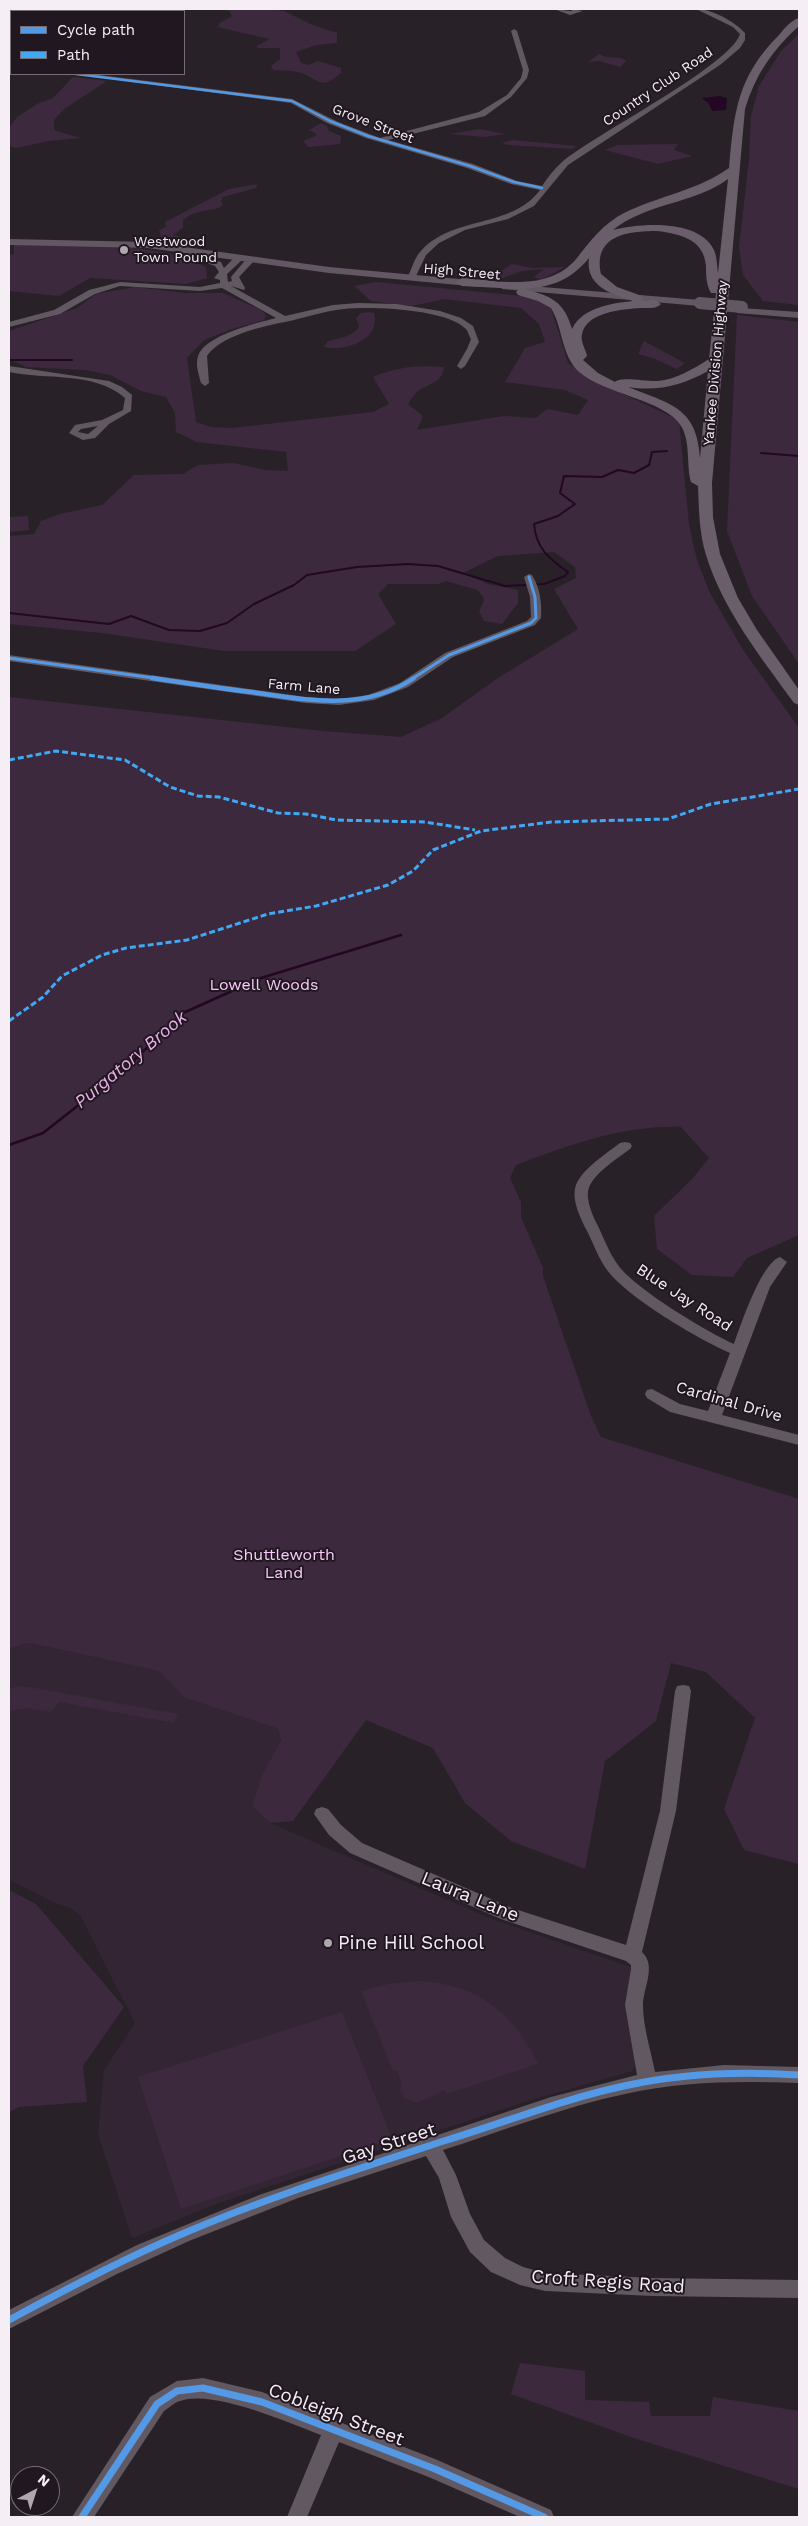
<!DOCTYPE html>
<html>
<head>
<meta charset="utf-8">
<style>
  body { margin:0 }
  #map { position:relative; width:808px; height:2526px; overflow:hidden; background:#282228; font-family:"Work Sans",sans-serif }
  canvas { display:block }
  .frame { position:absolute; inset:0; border:10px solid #f6eef5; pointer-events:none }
  .legend { position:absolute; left:10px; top:10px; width:175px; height:65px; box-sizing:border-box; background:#211721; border:1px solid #766d76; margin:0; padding:6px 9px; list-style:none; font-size:15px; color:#f6eef5 }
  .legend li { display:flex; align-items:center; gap:10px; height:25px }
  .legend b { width:25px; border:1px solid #766d76 }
  .north { position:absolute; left:10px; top:2466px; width:50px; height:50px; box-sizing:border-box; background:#211721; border:1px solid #766d76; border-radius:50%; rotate:40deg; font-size:14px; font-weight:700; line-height:20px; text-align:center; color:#f6eef5 }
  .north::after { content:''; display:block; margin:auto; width:18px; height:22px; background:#aea7ad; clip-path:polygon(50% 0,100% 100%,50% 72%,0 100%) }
</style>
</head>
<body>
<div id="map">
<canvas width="808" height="2526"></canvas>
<div class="frame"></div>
<ul class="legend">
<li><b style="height:6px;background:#5399e6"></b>Cycle path</li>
<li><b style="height:6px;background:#3fa9f5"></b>Path</li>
</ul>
<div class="north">N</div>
</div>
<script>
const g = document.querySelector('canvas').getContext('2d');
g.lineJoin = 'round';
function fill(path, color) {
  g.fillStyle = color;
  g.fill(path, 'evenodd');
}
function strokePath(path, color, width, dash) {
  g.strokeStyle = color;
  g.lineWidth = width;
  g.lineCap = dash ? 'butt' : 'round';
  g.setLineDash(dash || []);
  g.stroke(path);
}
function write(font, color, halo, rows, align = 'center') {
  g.font = font + ' "Work Sans",sans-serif';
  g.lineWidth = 4;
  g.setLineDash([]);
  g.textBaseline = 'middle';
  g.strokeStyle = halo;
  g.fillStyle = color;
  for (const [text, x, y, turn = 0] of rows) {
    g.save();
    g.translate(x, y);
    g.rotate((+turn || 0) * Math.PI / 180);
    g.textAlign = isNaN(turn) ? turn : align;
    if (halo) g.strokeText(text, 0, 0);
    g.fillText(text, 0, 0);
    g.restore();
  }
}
fill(new Path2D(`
  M29 1643 160 1671 185 1698 278 1729 281 1740 262 1775 252 1806 270 1823 489 1918 633 1968 635 2067 632 2071 531 2100 219 2203 132 2238 98 2134 104 2070 135 2023 80 1915 70 1908 53 1902 9 1880V1649Z`), '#332533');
fill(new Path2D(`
  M221 9H271L284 11 310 24 337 33V43L316 45 296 52 301 63 309 65 318 61 341 68V73C318 93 319 77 298 72 289 70 281 71 273 70L271 66 280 59V48H257V46L270 39 217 27 220 23 232 16 229 11Z
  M799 34V305L763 301 743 275 739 247 749 159 751 116 759 86 781 51Z
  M599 54C607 60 620 55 626 61L620 67 599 61 588 62Z
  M73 77 107 81 64 109 54 120V130L80 138 48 141 17 148 9 146V128L17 117 37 104 53 98Z
  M321 123 327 126 329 131 341 136 340 144 308 147 303 141 316 136 315 133 309 130Z
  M480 129 505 134 484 137 449 134Z
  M512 140 576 146 572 149 507 145 502 143Z
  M678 144 674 150 692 156 658 164 605 150 618 145Z
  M257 184 256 188 223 197 221 201 223 205 216 209 202 211 190 215 183 220V228L173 235 189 239 187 244 174 246 156 241 161 237 159 230 166 227 165 222 229 189Z
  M14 245C65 246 163 241 206 267L207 278 186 284 90 278 59 296 9 291V255L14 254Z
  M512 264 532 268 565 267 547 277 539 279 534 277 544 269 521 271 498 280V273Z
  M376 282 523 296 541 301 551 308 568 363 591 379 679 420 689 525 697 560 709 591 743 650 799 728V1235L747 1258 733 1277 692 1275 657 1249 654 1216 693 1178 709 1158 681 1127C624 1125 569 1145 516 1165L510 1178 521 1202V1217L543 1268V1276L591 1416 601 1437 799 1499V1864L744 1850 724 1809 755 1718 706 1672 671 1663 656 1721 605 1761 585 1869 511 1841 465 1803 433 1748 366 1720 293 1821 270 1823 252 1806 262 1775 281 1740 278 1729 185 1698 159 1671 29 1643 9 1649V697L323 731 401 737 442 718 498 678 578 629 554 589 576 578 575 567 554 552 498 556 463 573 488 584 518 590V603L502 624 484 621 479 611 484 601 483 596 477 590 446 581 438 584H388L378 594 396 624 355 651H224L102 633 9 624V536L34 534 41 521 60 514 102 505 134 475 183 474 198 465 233 463 265 470 288 471 286 452 197 442 176 432 175 413 166 397 141 391 110 375 85 370 26 367 9 359V331L77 308 96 294 135 287 186 293H223L261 310 266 315 264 320 232 329 204 340 187 358 196 422 211 427 232 428 373 412 389 404 373 377C396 367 419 365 444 367 442 383 430 383 418 391 414 394 411 400 408 404L423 416 417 430 504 416 536 418 547 409 578 415 588 400 565 390 505 382 525 348 545 342 539 324 521 308 444 299 412 306 371 301 354 286Z
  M369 312 374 313C381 340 345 352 324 347L327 342C337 338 354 337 359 326L356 318 361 313Z
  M737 315 799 322V664L752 596 727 531Z
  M644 341 685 363 677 369 653 358 638 354Z
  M28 516 29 530 9 532V517Z
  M17 1686 35 1688 178 1714 174 1723 59 1702 51 1712 27 1708 9 1711V1689Z
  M9 1890 36 1904 124 2007 83 2066 87 2102 19 2107 9 2112Z
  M419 1981C477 1984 513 2012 538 2064L447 2094 445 2090 417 2103 404 2098 400 2089 402 2085 397 2070 393 2071 361 1991 388 1984Z
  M342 2012 392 2139 181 2209 138 2077Z
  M520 2363 585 2371V2400L649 2402 651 2416H710L713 2397 799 2411V2489L634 2438 511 2394Z`), '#3d293d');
fill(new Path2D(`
  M720 96 727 98 726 110 712 111 709 104 702 98Z`), '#230724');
strokePath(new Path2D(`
  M9 360H72
  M761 453 799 456
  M9 613 109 624 131 616 169 630 200 631 227 623 254 604 294 585 307 575 357 567 408 564 438 566 505 586 544 584 565 576 568 572C549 559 536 548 534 524L558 516 575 504 560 493 564 476 602 477 618 470 634 473 649 465 652 452 667 451`), '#230724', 2);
strokePath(new Path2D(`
  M9 1145 43 1133 127 1067 183 1013 261 978 401 935`), '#230724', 2.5);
fill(new Path2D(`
  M554 9 570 11H572L571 9 583 11 570 15Z
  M696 9C712 9 734 21 745 33V40L740 48 720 65 568 165 534 206 508 219 465 230 439 243 426 255 415 278 411 280 407 278C412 269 414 258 421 251 453 215 511 229 540 190L511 184 467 168 366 138 327 123 291 103 73 74H91L292 99 338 122 380 138 479 112 507 95 521 78 523 70 511 31 514 29 517 31 529 70 527 78 511 97 485 116 388 140 473 164 517 181 542 186C548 177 554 169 562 162 595 134 730 66 740 34L733 27Z
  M9 58H11V63H9Z
  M189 253 221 262 224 268 236 256H242V260L227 274 228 282 232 281 231 277 248 257H254V261L239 277 245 288 244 290 231 286 285 316 333 305 358 303 397 304 440 311 461 318 473 326 479 342 465 366 461 369 457 366 467 349 471 339C469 336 468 331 466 329 447 309 371 306 344 309 324 311 304 318 285 322 263 326 220 336 207 356L209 383 205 386 201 383C199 375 195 365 198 356 205 335 257 323 276 318L222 288 200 291 120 286 95 294 60 314 9 327V322L54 310 89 290 120 282 200 287 220 283V280L214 278 219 272 215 266 189 257Z
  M9 366 109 381 122 387 132 395 131 411 109 424 95 438 83 440 69 433 75 425 102 420 123 410 125 398C94 371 46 380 9 372ZM98 426 88 434 78 432 81 429Z
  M529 574 532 575C540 588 542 603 541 618L535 625 453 657 408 687 374 700 339 705 306 703 9 661V655L306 697 339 699 368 695 400 683 445 653 527 621 531 617 530 597 524 577Z
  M625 1142 630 1143 632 1146 630 1149C617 1159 598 1170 590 1185 584 1196 592 1214 597 1224 604 1238 609 1253 618 1265 634 1288 707 1332 734 1344 741 1325 761 1263 780 1257L787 1262 770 1287 722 1415 799 1435V1445L670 1412 647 1398 645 1394 647 1390 652 1389 680 1404 708 1411 730 1353C698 1339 627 1297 607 1270 598 1258 593 1242 586 1229 580 1217 571 1199 576 1185 583 1168 606 1154 620 1143Z
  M683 1685 689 1686 691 1691 676 1811 642 1952C657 1966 643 1988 643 2005 643 2027 651 2051 655 2072L724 2065 799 2067V2083C740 2081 683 2081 625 2094 563 2107 503 2131 443 2150L456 2175 470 2214 484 2240 505 2258 523 2267 545 2273 653 2278 799 2280V2298L653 2296 545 2291 520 2285 491 2272 470 2252 451 2217 439 2178 426 2156 298 2198 189 2241 117 2274 9 2329V2310L137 2245 259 2195 551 2097 637 2075 625 2005 631 1969V1965L626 1961 501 1919 350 1853 329 1835 314 1814 316 1809 322 1807 328 1809 341 1825 362 1843 512 1908 626 1945 660 1811 675 1691 677 1686Z
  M203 2378 262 2392 435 2459 551 2510 554 2517H520L431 2478 339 2442 307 2517H287L321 2435C289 2423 213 2389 180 2401 175 2402 169 2408 164 2411L94 2517H72L150 2397 177 2381Z`), '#615861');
fill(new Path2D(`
  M9 239 148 242 329 267 480 281 485 284 480 287 329 273 148 248 9 245Z
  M506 284 700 300 705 303 700 306 502 289 501 287Z
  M741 308 799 312V318L737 313V309Z`), '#635763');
fill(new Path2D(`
  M799 18V26C773 49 755 75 745 109L712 483 713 517 720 554 738 598 757 630 799 690V705L794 703C760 656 723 610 706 555 699 533 699 509 698 486L691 482C686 465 691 442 681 426 666 400 603 394 578 371 561 354 563 328 551 308L538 301 518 295 516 292 519 289 462 286 456 282 462 278C501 281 549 292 577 258 591 240 603 224 624 213 658 196 697 191 729 168 734 112 737 77 779 35 784 29 791 20 799 18ZM728 179 718 273C717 266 717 257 714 250 699 219 641 223 613 230 646 203 694 204 728 179ZM657 231C680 234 704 239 706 266 706 275 706 284 711 293H716L709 359C693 369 677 379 658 381 647 382 621 376 615 382L598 373 583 360 587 356C586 351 583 346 582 341 579 312 623 309 642 308 649 308 656 309 661 304L655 300 643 301 642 296 617 287 601 274C593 235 628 231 657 231ZM589 258C585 286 611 294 633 301 611 303 582 308 572 329 564 301 551 296 524 289 552 287 571 280 589 258ZM708 371 700 458C697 407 670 404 628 387 657 392 683 385 708 371Z`), '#695e69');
strokePath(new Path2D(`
  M700 303 742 307`), '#635763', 12);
strokePath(new Path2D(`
  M9 760 56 751 125 760 170 787 198 796 219 797 278 813 306 814 336 820 425 822 475 830
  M9 1021 43 997 62 976 102 955 126 948 187 940 268 914 316 906 388 885 413 871 433 850 481 831 551 822 668 819 711 804 799 789`), '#3fa9f5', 3, [6, 3]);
strokePath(new Path2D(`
  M76 74 292 101 330 121 368 136 470 166 514 182 542 188`), '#5399e6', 2.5);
strokePath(new Path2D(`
  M9 658 161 679
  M412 679 449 655 531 623 536 618 535 597 529 577`), '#5399e6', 3);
strokePath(new Path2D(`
  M152 678C185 683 218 688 251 692 306 700 364 712 414 678`), '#5399e6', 4.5);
strokePath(new Path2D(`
  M9 2320C66 2289 123 2259 182 2234 268 2197 358 2169 447 2140 506 2122 563 2099 624 2086 682 2073 740 2071 799 2075
  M82 2517 157 2404 177 2391 203 2388 262 2402 435 2469 544 2517`), '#5399e6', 7);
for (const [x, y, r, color] of [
  [124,250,5,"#aea7ad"],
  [328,1943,5,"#aea7ad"]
]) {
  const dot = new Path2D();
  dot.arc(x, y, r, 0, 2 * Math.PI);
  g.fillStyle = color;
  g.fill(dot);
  strokePath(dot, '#211721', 2);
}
write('14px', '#f6eef5', '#211721', [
  ["Country Club Road",658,87,-34],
  ["Grove Street",373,124,21],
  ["High Street",462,272,5],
  ["Yankee Division Highway",716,363,-85],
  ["Farm Lane",304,687,5]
]);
write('14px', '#f6eef5', '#211721', [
  ["Westwood",134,242],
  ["Town Pound",134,258]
], 'left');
write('16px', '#facafa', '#211721', [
  ["Lowell Woods",264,985],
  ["Shuttleworth",284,1555],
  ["Land",284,1573]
]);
write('16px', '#f6eef5', '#211721', [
  ["Blue Jay Road",684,1298,33],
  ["Cardinal Drive",729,1402,16]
]);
write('italic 18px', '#ebb0eb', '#211721', [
  ["Purgatory Brook",131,1060,-40]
]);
write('19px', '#f6eef5', '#211721', [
  ["Laura Lane",470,1897,22],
  ["Gay Street",389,2144,-18],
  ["Croft Regis Road",608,2282,4],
  ["Cobleigh Street",336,2415,21]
]);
write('19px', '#f6eef5', '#211721', [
  ["Pine Hill School",338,1943]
], 'left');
</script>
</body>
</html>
